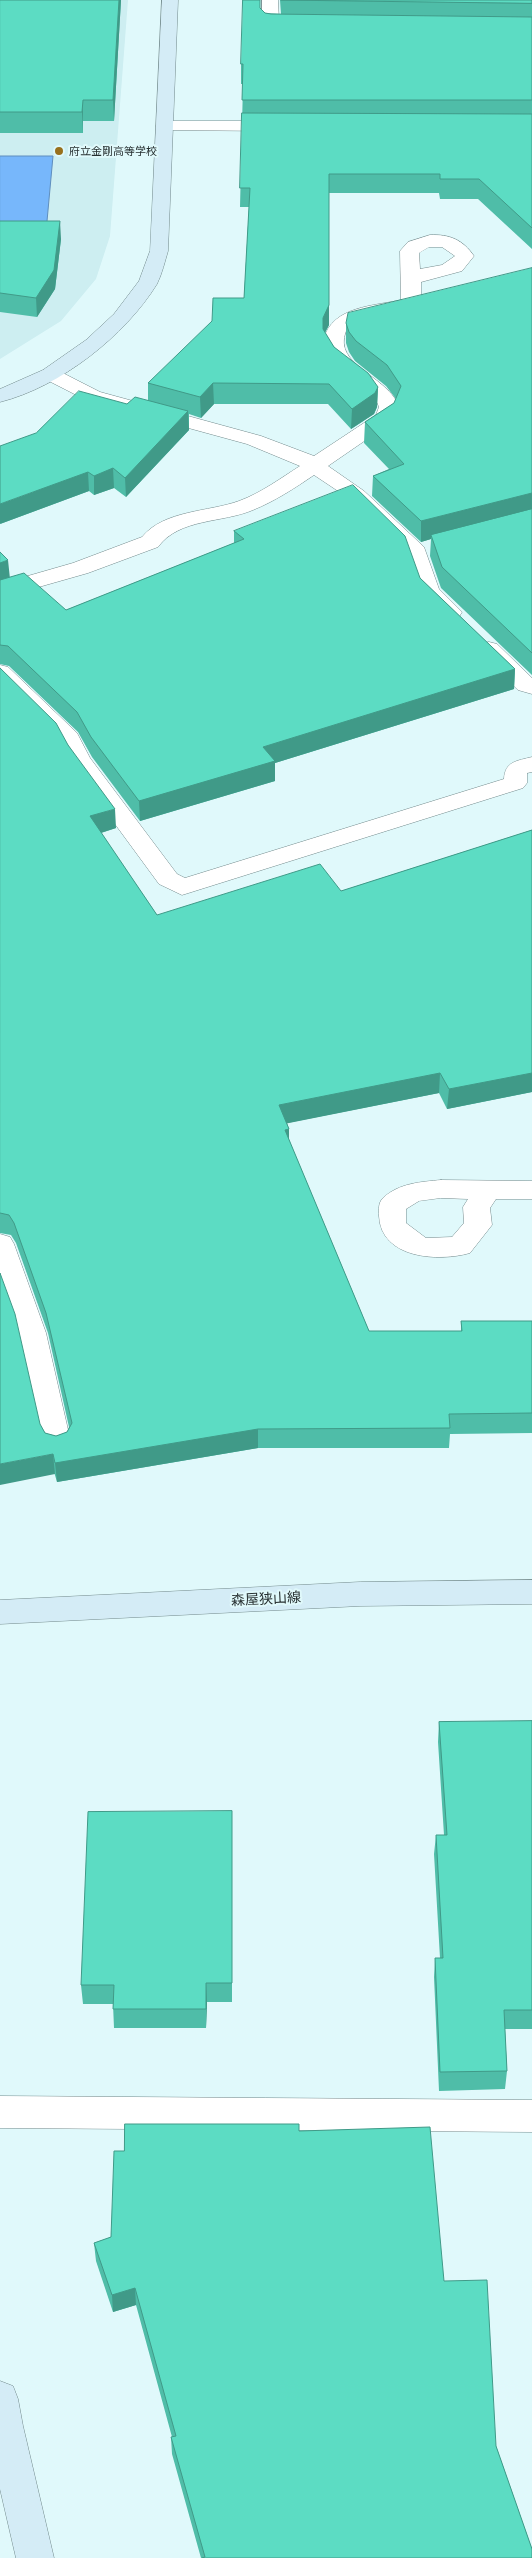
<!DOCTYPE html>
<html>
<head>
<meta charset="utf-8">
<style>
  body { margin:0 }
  canvas { display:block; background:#e0f9fb }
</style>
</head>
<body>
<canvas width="532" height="2558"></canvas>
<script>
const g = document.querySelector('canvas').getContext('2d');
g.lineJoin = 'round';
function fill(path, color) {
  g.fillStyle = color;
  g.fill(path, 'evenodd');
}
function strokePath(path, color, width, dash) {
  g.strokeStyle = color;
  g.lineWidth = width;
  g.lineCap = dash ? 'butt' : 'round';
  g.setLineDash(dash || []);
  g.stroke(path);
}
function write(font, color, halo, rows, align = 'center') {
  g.font = font + ' Lato,"Noto Sans JP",sans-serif';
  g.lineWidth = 4;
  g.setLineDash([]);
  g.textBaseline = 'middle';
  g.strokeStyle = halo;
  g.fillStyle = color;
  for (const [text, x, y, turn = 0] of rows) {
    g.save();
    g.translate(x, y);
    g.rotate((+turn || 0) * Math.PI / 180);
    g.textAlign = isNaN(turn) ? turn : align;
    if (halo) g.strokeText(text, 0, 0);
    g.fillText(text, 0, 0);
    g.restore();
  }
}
fill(new Path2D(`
  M0 0H128L110 236 96 279 61 321 0 359Z`), '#cdeef1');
const water = new Path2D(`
  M0 156H53L46 232H0Z`);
fill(water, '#77b7fb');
strokePath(water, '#5f8ebe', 1);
const lane = new Path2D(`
  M262 0H278L279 21 302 22 305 26 302 30H265L262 26Z
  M430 235C450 234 463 240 474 256L462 271 421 282V303L418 307 365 319 346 331C332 366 389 376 399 407L392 422 328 466 364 491 424 547 439 589 462 612 459 617 451 619 443 617 421 596 406 554 350 499 314 475C295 488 275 501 253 510 223 523 179 518 158 547L88 573 0 598V584L73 563 142 537C164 510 209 512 239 501 261 493 281 478 300 466L247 444 86 400 43 378 40 374 43 370H57L100 392 261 436 314 456 376 415 379 407C374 391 356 383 343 373 333 365 321 352 324 339 332 306 375 306 401 300L400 251 408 242ZM429 247H442L455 256 442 265 420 269 419 253Z
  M489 642 497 644 532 678V694L518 690 481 654 478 649 481 644Z
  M0 665 8 667 77 733 90 758 177 874 185 878 504 779C505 761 517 761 532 757V772L527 773V783L523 788 182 895 159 884 71 764 59 741 0 684Z
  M441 1180 532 1181V1199H496L490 1208 492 1225 470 1253C439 1262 381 1259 379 1216 379 1209 378 1203 383 1198 399 1183 421 1182 441 1180ZM441 1198 468 1199 463 1207 464 1223 452 1237 426 1238 406 1223V1209L419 1201Z`);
const street = new Path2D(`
  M165 121H278L284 122 287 126 284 130 278 131 159 130 156 126 159 122Z
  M0 1234 10 1237 14 1244 46 1333 71 1443 67 1451 57 1454 47 1451 43 1443 18 1333 0 1282Z
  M0 2096 532 2100V2132L0 2128Z`);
const secondary = new Path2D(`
  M162 0H178L168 251C165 261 162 274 157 284 125 336 60 387 0 402V389L43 370 86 340 114 314 139 281 150 251Z
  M532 1580V1604L360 1606 0 1624V1600L360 1582Z
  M0 2381 13 2386 18 2399 23 2426 54 2558H16L0 2489Z`);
strokePath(lane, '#738a8c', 1);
strokePath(street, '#738a8c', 1);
strokePath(secondary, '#738a8c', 1);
fill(lane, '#fff');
fill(street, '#fff');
fill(secondary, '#d4ecf6');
fill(new Path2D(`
  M0 0H121L114 121H83V133H0Z
  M280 0H532V249L478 199H440L439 193H329V325L325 333 334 347 378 387 377 407 374 414 351 429 328 404H214L201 418 189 414V430L126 497 114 488 94 495 89 491 0 524 127 404 148 400V383L244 298 249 207H240L243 84H241V64L260 8 265 13 281 14Z
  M0 221 61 239 55 289 37 317 0 312Z
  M532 268V675L441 588 430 556 431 539 421 542 372 496 373 476 389 469 364 443 365 422 394 403 396 399 386 386 355 361 349 352 346 343V323Z
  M234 531 420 578 515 669 514 689 275 763V781L140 821 92 757 78 732 9 666 0 664V552L9 577 66 610 234 543Z
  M0 668 68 745 116 828 101 833 157 915 341 891 532 830V1092L447 1109 439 1093 287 1123 289 1129V1140L369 1331H461V1321H532V1433L450 1434 449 1448H258L57 1482 40 1424 45 1433 56 1436 67 1432 69 1427 48 1333 16 1243 11 1235 0 1233Z
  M532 1721V2029H505L507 2071 505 2089 439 2091 434 1977 435 1958H440L434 1854 436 1835H444L438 1742 439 1722Z
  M232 1811V2002H207L206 2028H114L113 2004H83L81 1985Z
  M299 2131 444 2281 496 2446 532 2549 201 2558 172 2454 171 2437H172L136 2305 113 2312 96 2261 94 2243 111 2237 124 2151Z`), '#4fbda8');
fill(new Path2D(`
  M119 0H121L114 121 113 100Z
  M83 100V133L82 112Z
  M60 221 61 239 55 289 37 317 36 298Z
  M329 305V325L322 338 323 318Z
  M213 383 214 404 201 418 200 397Z
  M378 387 377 407 374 414 351 429 352 409Z
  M188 411 189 430 126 497 125 478Z
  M113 468 114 488 94 495V476Z
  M88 472 89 491 0 524V504Z
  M532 493V514L431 535V539L421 542V521Z
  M8 560 10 579 0 582V563Z
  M515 669 514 689 275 763V781L140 821 139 801 263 747Z
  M115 809 116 828 91 836 90 816Z
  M440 1073 439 1093 279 1125V1105Z
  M532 1073V1092L447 1109 449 1089Z
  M289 1129V1149L285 1130Z
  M258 1429V1448L57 1482 55 1463Z
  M53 1454 55 1474 0 1485V1464Z
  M206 1983 207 2002 206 2028Z
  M135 2288 136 2305 113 2312 112 2295Z`), '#409a88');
const building = new Path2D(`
  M0 0H119L113 100H83L82 112H0Z
  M243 0H260V8L265 13 271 14 532 17V100H242L243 64H241Z
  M281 0H532V3Z
  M242 113 532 114V228L479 179H440V174H329V305L323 318V329L334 347 368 373 378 387 375 393 352 409 329 384 213 383 200 397 148 383 212 321 213 298H244L250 188H240Z
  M0 221H60L54 270 36 298 0 293Z
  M532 268V493L421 521 373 476 404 464 365 422 394 403 401 386 387 365 356 341 349 332 346 323 348 313Z
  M79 391 127 404 135 397 188 411 125 478 113 468 94 476 88 472 0 504V446L36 433Z
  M353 485 405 536 420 578 515 669 263 747 275 761 139 801 91 737 77 712 8 646 0 645V580L24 573 66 610 244 539 234 531Z
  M532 509V653L442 567 431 535Z
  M0 552 8 560 0 563Z
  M0 668 56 723 68 745 115 809 90 816 157 915 320 864 341 891 532 830V1073L449 1089 440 1073 279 1105 289 1129 285 1130 369 1331H462L461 1321H532V1413L449 1414 450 1428 258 1429 55 1463 53 1454 0 1464V1273L15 1314 40 1424 45 1433 56 1436 67 1432 72 1423 46 1313 14 1223 9 1215 0 1213Z
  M532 1721V2010H504L507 2071 440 2072 435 1958H443L436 1835H447L439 1722Z
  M232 1811V1983H206V2009H113L114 1985H81L88 1812Z
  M125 2124H299V2131L430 2127 444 2281 487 2280 496 2446 532 2549V2558H202L205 2557 171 2437 176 2436 135 2288 112 2295 94 2243 111 2237 114 2151H124Z`);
fill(building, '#5cdcc3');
strokePath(building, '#409a88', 1);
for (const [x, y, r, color] of [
  [59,151,5,"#98701c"]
]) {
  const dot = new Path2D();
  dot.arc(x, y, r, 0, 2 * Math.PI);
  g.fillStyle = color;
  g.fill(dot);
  strokePath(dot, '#e0f9fb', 2);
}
write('11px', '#262f30', '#e0f9fb', [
  ["府立金剛高等学校",69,151]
], 'left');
write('14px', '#262f30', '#e0f9fb', [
  ["森屋狭山線",266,1599,-3]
]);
</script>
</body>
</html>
